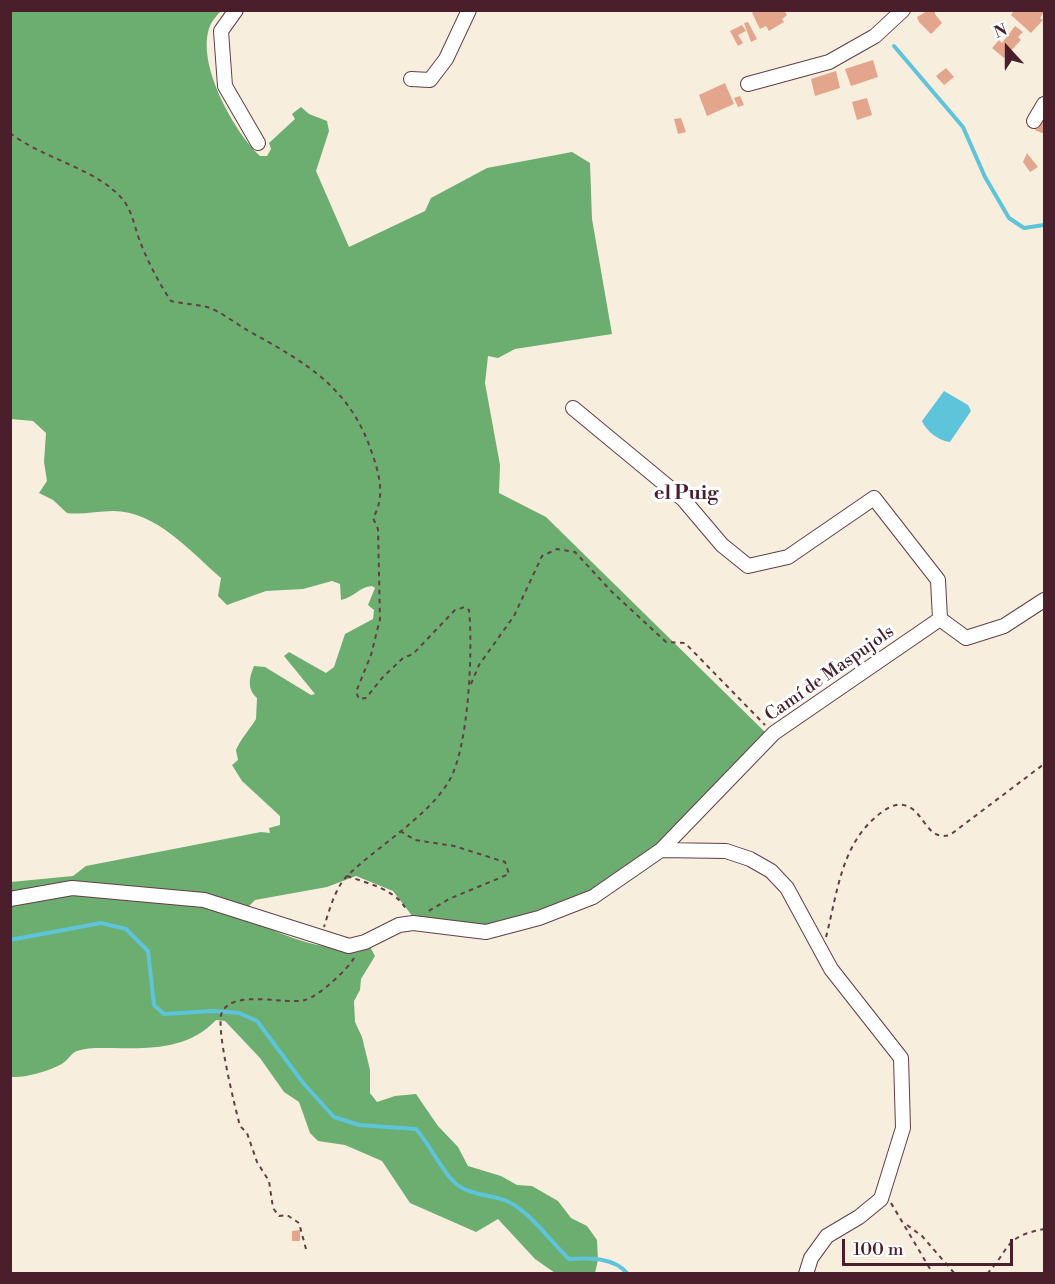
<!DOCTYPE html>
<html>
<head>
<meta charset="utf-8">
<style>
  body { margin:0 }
  #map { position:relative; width:1055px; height:1284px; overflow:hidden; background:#f8eede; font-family:"Libre Bodoni",serif }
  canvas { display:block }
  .frame { position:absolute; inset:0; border:12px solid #4a1f2b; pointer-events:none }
  .north { position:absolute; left:977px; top:18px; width:60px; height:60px; -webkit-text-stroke:4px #fff; paint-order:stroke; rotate:339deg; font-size:16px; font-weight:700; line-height:24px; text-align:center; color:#4a1f2b }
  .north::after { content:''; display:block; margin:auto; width:21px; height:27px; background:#4a1f2b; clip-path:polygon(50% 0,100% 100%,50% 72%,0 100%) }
  .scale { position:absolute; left:842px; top:1239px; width:171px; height:27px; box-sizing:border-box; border:3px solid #4a1f2b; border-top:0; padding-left:8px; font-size:18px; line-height:21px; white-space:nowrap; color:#4a1f2b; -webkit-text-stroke:4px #fff; paint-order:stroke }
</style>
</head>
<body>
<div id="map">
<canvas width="1055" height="1284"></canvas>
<div class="frame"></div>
<div class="north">N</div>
<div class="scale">100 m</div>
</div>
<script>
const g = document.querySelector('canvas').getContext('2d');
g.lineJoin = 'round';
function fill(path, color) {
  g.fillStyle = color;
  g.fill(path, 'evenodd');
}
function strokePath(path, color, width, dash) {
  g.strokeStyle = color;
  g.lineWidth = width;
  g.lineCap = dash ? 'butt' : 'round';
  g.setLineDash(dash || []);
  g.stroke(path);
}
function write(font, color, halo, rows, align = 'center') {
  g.font = font + ' "Libre Bodoni",serif';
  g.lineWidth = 6;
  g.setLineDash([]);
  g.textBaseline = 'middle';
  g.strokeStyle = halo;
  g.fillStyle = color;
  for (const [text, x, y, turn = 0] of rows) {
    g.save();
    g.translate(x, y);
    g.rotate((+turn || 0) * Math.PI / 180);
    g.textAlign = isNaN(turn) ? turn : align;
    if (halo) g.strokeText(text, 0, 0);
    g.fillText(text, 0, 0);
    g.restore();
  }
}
fill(new Path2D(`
  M11 11H221C217 15 212 21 210 26 195 62 234 132 260 156H267L271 149 269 143 295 119 292 114 301 107 309 114 327 121 329 131 316 171 349 247 425 211 431 198 487 168 572 152 590 163 592 219 612 334 515 349 498 358 488 356 485 383 500 465 499 493 546 517 768 735 666 839 589 894 485 927 413 917 393 891 356 876 327 887 255 900 248 907 107 887 80 881 11 898V882L73 876 86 866 261 832 270 833 269 828 280 825V816L242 781 232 765 238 760 236 750C242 737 250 729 256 719L257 698C247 689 249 678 254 666L265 667 311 695 315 694 284 656 289 652 326 673 334 667 345 634 373 619 374 610 368 605 375 588 372 586C359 587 353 598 341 600L340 584 332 581 303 589 266 591 227 605 218 596 221 578C191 552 156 511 113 511 97 511 83 515 67 513L53 500 39 493 47 481 44 462 46 433 33 421 11 419Z
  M73 893C115 897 160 897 202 905 260 916 306 959 369 945L375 956 361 979 360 990 354 1001 355 1022 362 1037 370 1070V1093L377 1102 395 1096 416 1094 438 1126 458 1147 468 1166 501 1176 517 1185 532 1186 558 1201 571 1218 587 1226 597 1240 598 1260 595 1273H555L535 1259 498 1219 476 1232 410 1203 382 1161 345 1145 318 1141 310 1133 299 1102 284 1092 260 1058 225 1021 216 1020C189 1049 150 1049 113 1048 102 1048 88 1047 77 1051 71 1053 68 1060 63 1063 51 1071 25 1078 11 1077V906Z`), '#6cad70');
fill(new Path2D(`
  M944 391 968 405 971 411 950 442C939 441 926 431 922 421Z`), '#5dc4da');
strokePath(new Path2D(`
  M894 46 963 127 985 177 1009 218 1024 228 1044 225
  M10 940 101 923 126 929 148 951 154 1005 164 1014 213 1011 239 1013 257 1021 304 1084 334 1117 359 1125 416 1129C430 1145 439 1166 453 1181 467 1196 492 1194 509 1202 532 1214 550 1241 569 1259 590 1258 614 1257 628 1274`), '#5dc4da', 4);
fill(new Path2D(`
  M756 10H784L787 15 782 19 784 22 769 31 766 26 760 29 752 13Z
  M929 10H935V14L942 23 931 34 919 22 917 17Z
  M1014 10H1044V12L1040 18 1043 20 1031 33 1011 15Z
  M748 22 757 39 751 42 744 23Z
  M742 25 746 31 738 35 743 43 738 46 730 31Z
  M1015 26 1023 32 1018 37 1021 40 1004 58 992 48 999 40 1002 43Z
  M873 60 878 77 851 86 845 69Z
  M946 68 954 77 944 85 936 76Z
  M836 71 840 88 815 96 811 79Z
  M725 83 734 104 707 116 699 95Z
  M740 96 744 105 738 107 734 98Z
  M867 98 872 115 857 120 852 102Z
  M681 118 686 132 678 134 674 119Z
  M1039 120 1044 123V134L1035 130Z
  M1027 153 1038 167 1030 172 1023 162Z
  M300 1230V1241H292V1231Z`), '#e3a58c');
const minor = new Path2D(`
  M236 10 221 31 225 86 258 143
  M411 79 430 80 446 59 469 10
  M748 84 829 62 875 36 903 10
  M1034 121 1044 104
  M573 408 683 499 722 545 748 566 788 557 874 498 938 580 940 619
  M661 850 726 851 750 859 771 871 787 888 831 969 901 1058 903 1128 881 1199 859 1217 827 1236 811 1258 806 1274
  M10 899 72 888 204 900 349 946 365 942 399 925 413 923 486 932 539 918 593 897 661 850 774 733 940 619 966 638 1004 626 1044 600`);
strokePath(minor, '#643e46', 16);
strokePath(new Path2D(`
  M10 133C43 159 99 169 124 201 133 213 135 230 141 244 149 264 159 283 171 301 183 304 195 304 207 307 220 311 235 323 247 330 306 363 351 387 373 456 380 477 385 498 373 518L378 529 380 619 371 655 356 692 359 699 366 698 382 678 403 658 413 654 455 610 465 607 469 610C473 648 469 748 449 781 428 817 376 847 346 877 335 889 329 911 324 927
  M471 684 479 665 514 616 542 556 557 549 575 552 611 591 666 642 685 643 765 725
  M400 831 415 840 454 846 505 862 509 874 449 899 427 912
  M347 876C369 884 396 889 407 911
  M826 937C838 891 841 842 882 812 893 804 903 801 915 811 927 823 931 840 950 835L1044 764
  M891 1203 933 1274
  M907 1225 922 1236 955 1274
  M306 1249 299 1223 287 1215 279 1216 273 1208 269 1181 257 1162 247 1133 240 1126C235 1107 215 1027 222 1012 234 989 285 1005 305 1000 318 997 348 969 354 958
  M987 1274C1011 1248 1003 1237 1044 1229`), '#643e46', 2, [4.5, 4.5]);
strokePath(minor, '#fff', 14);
write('18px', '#4a1f2b', '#fff', [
  ["Camí de Maspujols",830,674,-35]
]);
write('bold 20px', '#4a1f2b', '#fff', [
  ["el Puig",686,494]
]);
</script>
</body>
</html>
